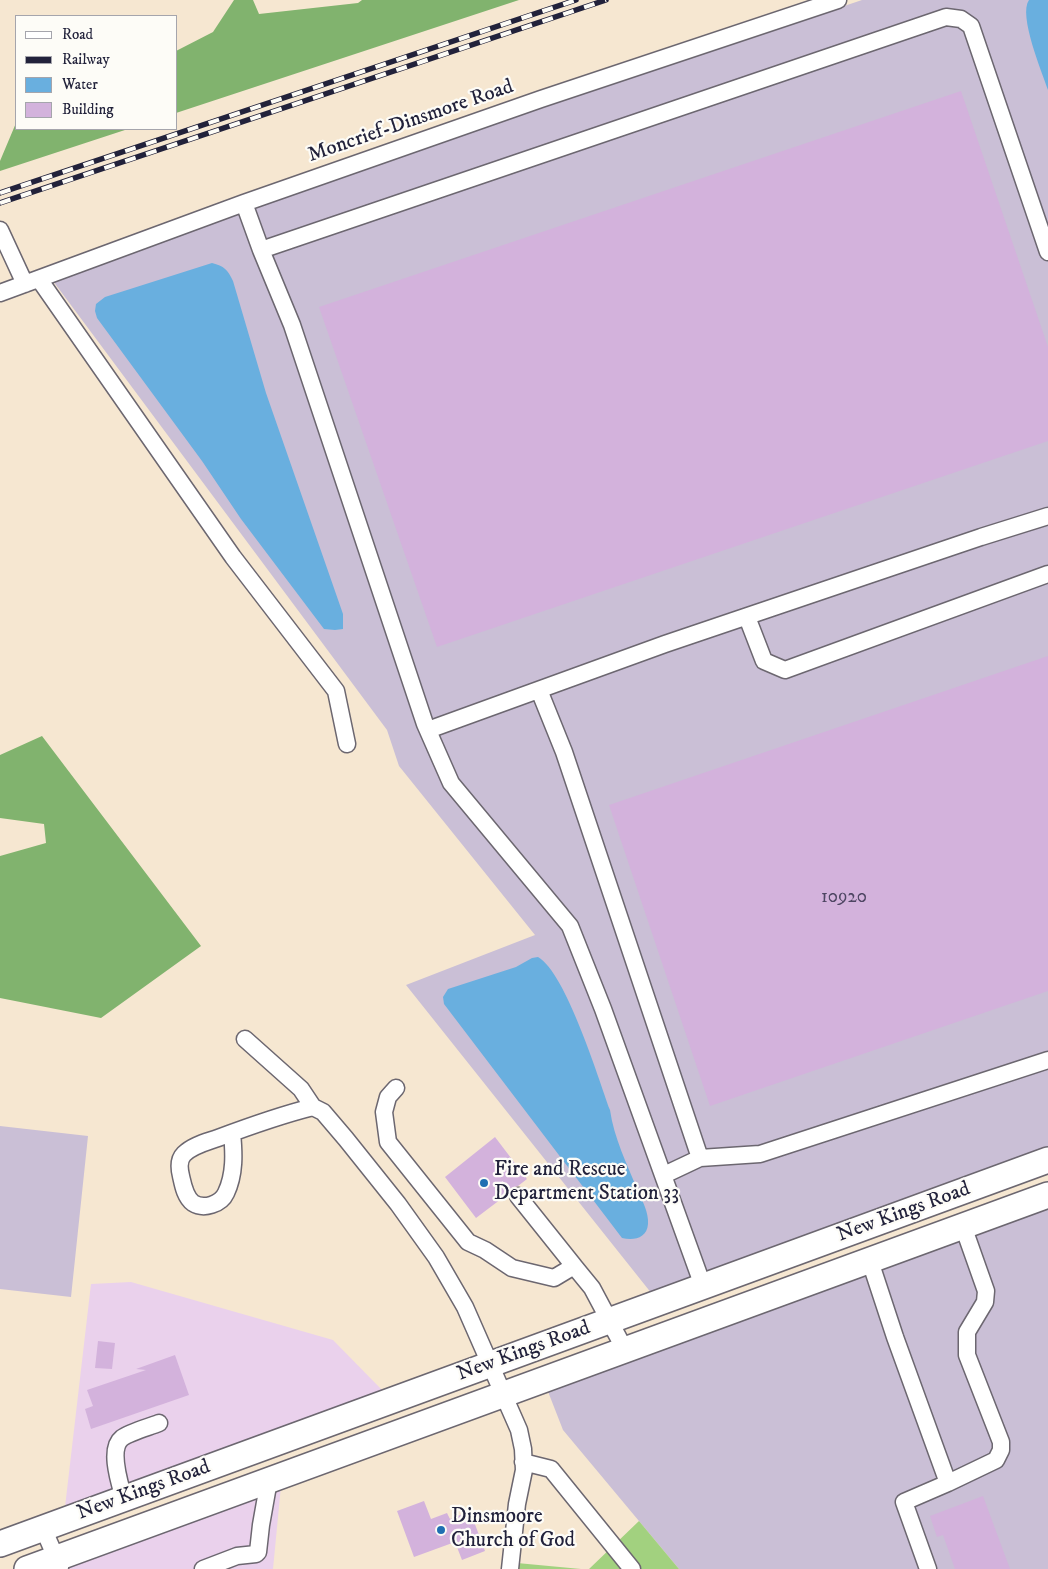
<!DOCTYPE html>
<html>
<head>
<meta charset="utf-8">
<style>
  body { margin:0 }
  #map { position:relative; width:1048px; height:1569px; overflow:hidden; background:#f6e7d1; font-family:"IM FELL DW Pica",serif }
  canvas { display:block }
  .legend { position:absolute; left:15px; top:15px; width:162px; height:115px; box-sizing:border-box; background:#fdfcf7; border:1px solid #a5a5ac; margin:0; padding:6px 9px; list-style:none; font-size:15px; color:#22223b }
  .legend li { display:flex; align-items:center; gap:10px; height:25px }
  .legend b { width:25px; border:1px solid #a5a5ac }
</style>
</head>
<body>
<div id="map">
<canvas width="1048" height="1569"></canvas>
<ul class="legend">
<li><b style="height:6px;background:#fff"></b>Road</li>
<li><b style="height:6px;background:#22223b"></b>Railway</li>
<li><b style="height:14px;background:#69afdf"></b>Water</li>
<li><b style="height:14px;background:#d3b2dc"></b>Building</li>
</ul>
</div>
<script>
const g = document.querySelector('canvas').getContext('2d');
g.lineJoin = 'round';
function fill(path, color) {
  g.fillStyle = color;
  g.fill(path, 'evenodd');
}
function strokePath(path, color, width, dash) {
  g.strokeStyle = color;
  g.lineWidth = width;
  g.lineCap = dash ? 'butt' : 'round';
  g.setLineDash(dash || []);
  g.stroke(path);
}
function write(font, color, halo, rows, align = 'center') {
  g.font = font + ' "IM FELL DW Pica",serif';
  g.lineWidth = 4.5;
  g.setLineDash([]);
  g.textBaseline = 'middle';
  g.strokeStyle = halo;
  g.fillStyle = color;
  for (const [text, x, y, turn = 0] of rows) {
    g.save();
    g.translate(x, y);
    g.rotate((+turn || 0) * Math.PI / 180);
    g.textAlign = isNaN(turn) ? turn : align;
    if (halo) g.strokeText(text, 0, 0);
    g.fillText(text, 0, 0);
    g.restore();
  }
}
fill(new Path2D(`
  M131 1282 333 1340 383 1391 65 1507 91 1284Z
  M281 1486 273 1569H57Z`), '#ead1ec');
fill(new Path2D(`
  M862 0H1048V1149L652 1294 406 985 535 935 399 766 387 730 53 281 420 149Z
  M0 1126 88 1136 71 1297 0 1289Z
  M1048 1206V1569H679L563 1430 547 1389Z`), '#cabfd6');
fill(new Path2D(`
  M639 1521 679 1569H589Z
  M517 1563 581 1569H517Z`), '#a2d17f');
fill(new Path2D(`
  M234 0H253L259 14 358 3 362 0H519L176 113V51L213 32Z
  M16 123V129H128L0 171V161Z
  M42 736 201 946 101 1018 0 998V856L46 843 44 824 0 818V755Z`), '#81b36e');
fill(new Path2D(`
  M1029 0H1048V90C1042 72 1018 15 1029 0Z
  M212 263C224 266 228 270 233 281L266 393 343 614V629L335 630 324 629 241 519 202 461 97 318 95 311 96 304 105 297Z
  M538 957C566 973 598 1077 610 1110 614 1138 627 1164 638 1191 642 1200 649 1213 648 1224 647 1238 634 1241 622 1238L444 1004 443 997 448 989 516 967 532 958Z`), '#69afdf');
fill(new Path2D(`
  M961 91 1048 347V441L437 647 319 307Z
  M1048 656V991L710 1106 609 805Z
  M495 1137 527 1179 518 1186 512 1188 509 1193 476 1218 445 1177Z
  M98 1341 115 1343 112 1369 95 1368Z
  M175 1355 189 1395 91 1429 85 1409 93 1406 87 1390 146 1370 136 1369Z
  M983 1496 1010 1569H955L943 1535 937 1537 930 1516Z
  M424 1501 431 1519 447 1513 450 1519 470 1511 485 1551 462 1560 455 1542 414 1557 397 1511Z`), '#d3b2dc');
const minor = new Path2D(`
  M244 203 261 250 946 17 961 19 971 26 1048 252
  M0 230 25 284
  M261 250 292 325 425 724 451 783 570 926 603 1009 703 1286
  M39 279 233 557 336 691 347 744
  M0 293 244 203 541 99 838 0
  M747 617 764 661 785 670 1048 574
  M539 690 564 752 700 1158
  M428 730 665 644 981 537 1048 516
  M245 1039 301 1089 313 1107
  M396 1088 388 1097 384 1112 388 1142 468 1242 485 1250 512 1268 554 1278 574 1266 592 1288 625 1350
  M232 1133C234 1153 235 1174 226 1193 221 1204 204 1210 193 1203 185 1197 183 1185 181 1176 179 1168 178 1160 184 1154 193 1145 207 1142 218 1138 250 1126 281 1115 313 1107L323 1112 346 1139 398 1204 436 1257 465 1307 519 1430 523 1449 524 1470 517 1504 510 1569
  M664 1175 700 1158 760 1154 1048 1060
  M518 1196 574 1266
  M870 1261 895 1337 948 1483 904 1502 928 1569
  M523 1462 551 1469 632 1569
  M948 1483 996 1460 1001 1450V1442L967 1355V1332L985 1302 986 1291 963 1226
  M124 1499C120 1484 108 1449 122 1438 130 1432 149 1427 159 1423
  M43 1528 60 1567
  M203 1569 237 1556 256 1554 258 1552 261 1525 269 1480`);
const highway = new Path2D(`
  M0 1544 1048 1160
  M27 1569 1048 1195`);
strokePath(minor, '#6c6770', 19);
strokePath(highway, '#6c6770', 28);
strokePath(minor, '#fff', 16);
strokePath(highway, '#fff', 25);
const rail = new Path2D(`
  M0 193 576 0
  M0 203 606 0`);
strokePath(rail, '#22223b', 5.5);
strokePath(rail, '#fdfcf7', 4, [11]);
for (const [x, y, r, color] of [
  [484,1183,5,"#1f6fb2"],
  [441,1530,5,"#1f6fb2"]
]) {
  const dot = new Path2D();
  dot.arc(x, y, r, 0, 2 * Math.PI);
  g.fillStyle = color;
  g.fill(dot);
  strokePath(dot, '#fdfcf7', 2);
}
write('19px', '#4e4663', null, [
  ["10920",844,898]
]);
write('21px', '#22223b', '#fdfcf7', [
  ["Moncrief-Dinsmore Road",411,122,-19],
  ["New Kings Road",904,1213,-20],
  ["New Kings Road",524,1352,-20],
  ["New Kings Road",144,1491,-20]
]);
write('21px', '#22223b', '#fdfcf7', [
  ["Fire and Rescue",494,1171],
  ["Department Station 33",494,1195],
  ["Dinsmoore",451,1518],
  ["Church of God",451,1542]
], 'left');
</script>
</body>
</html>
